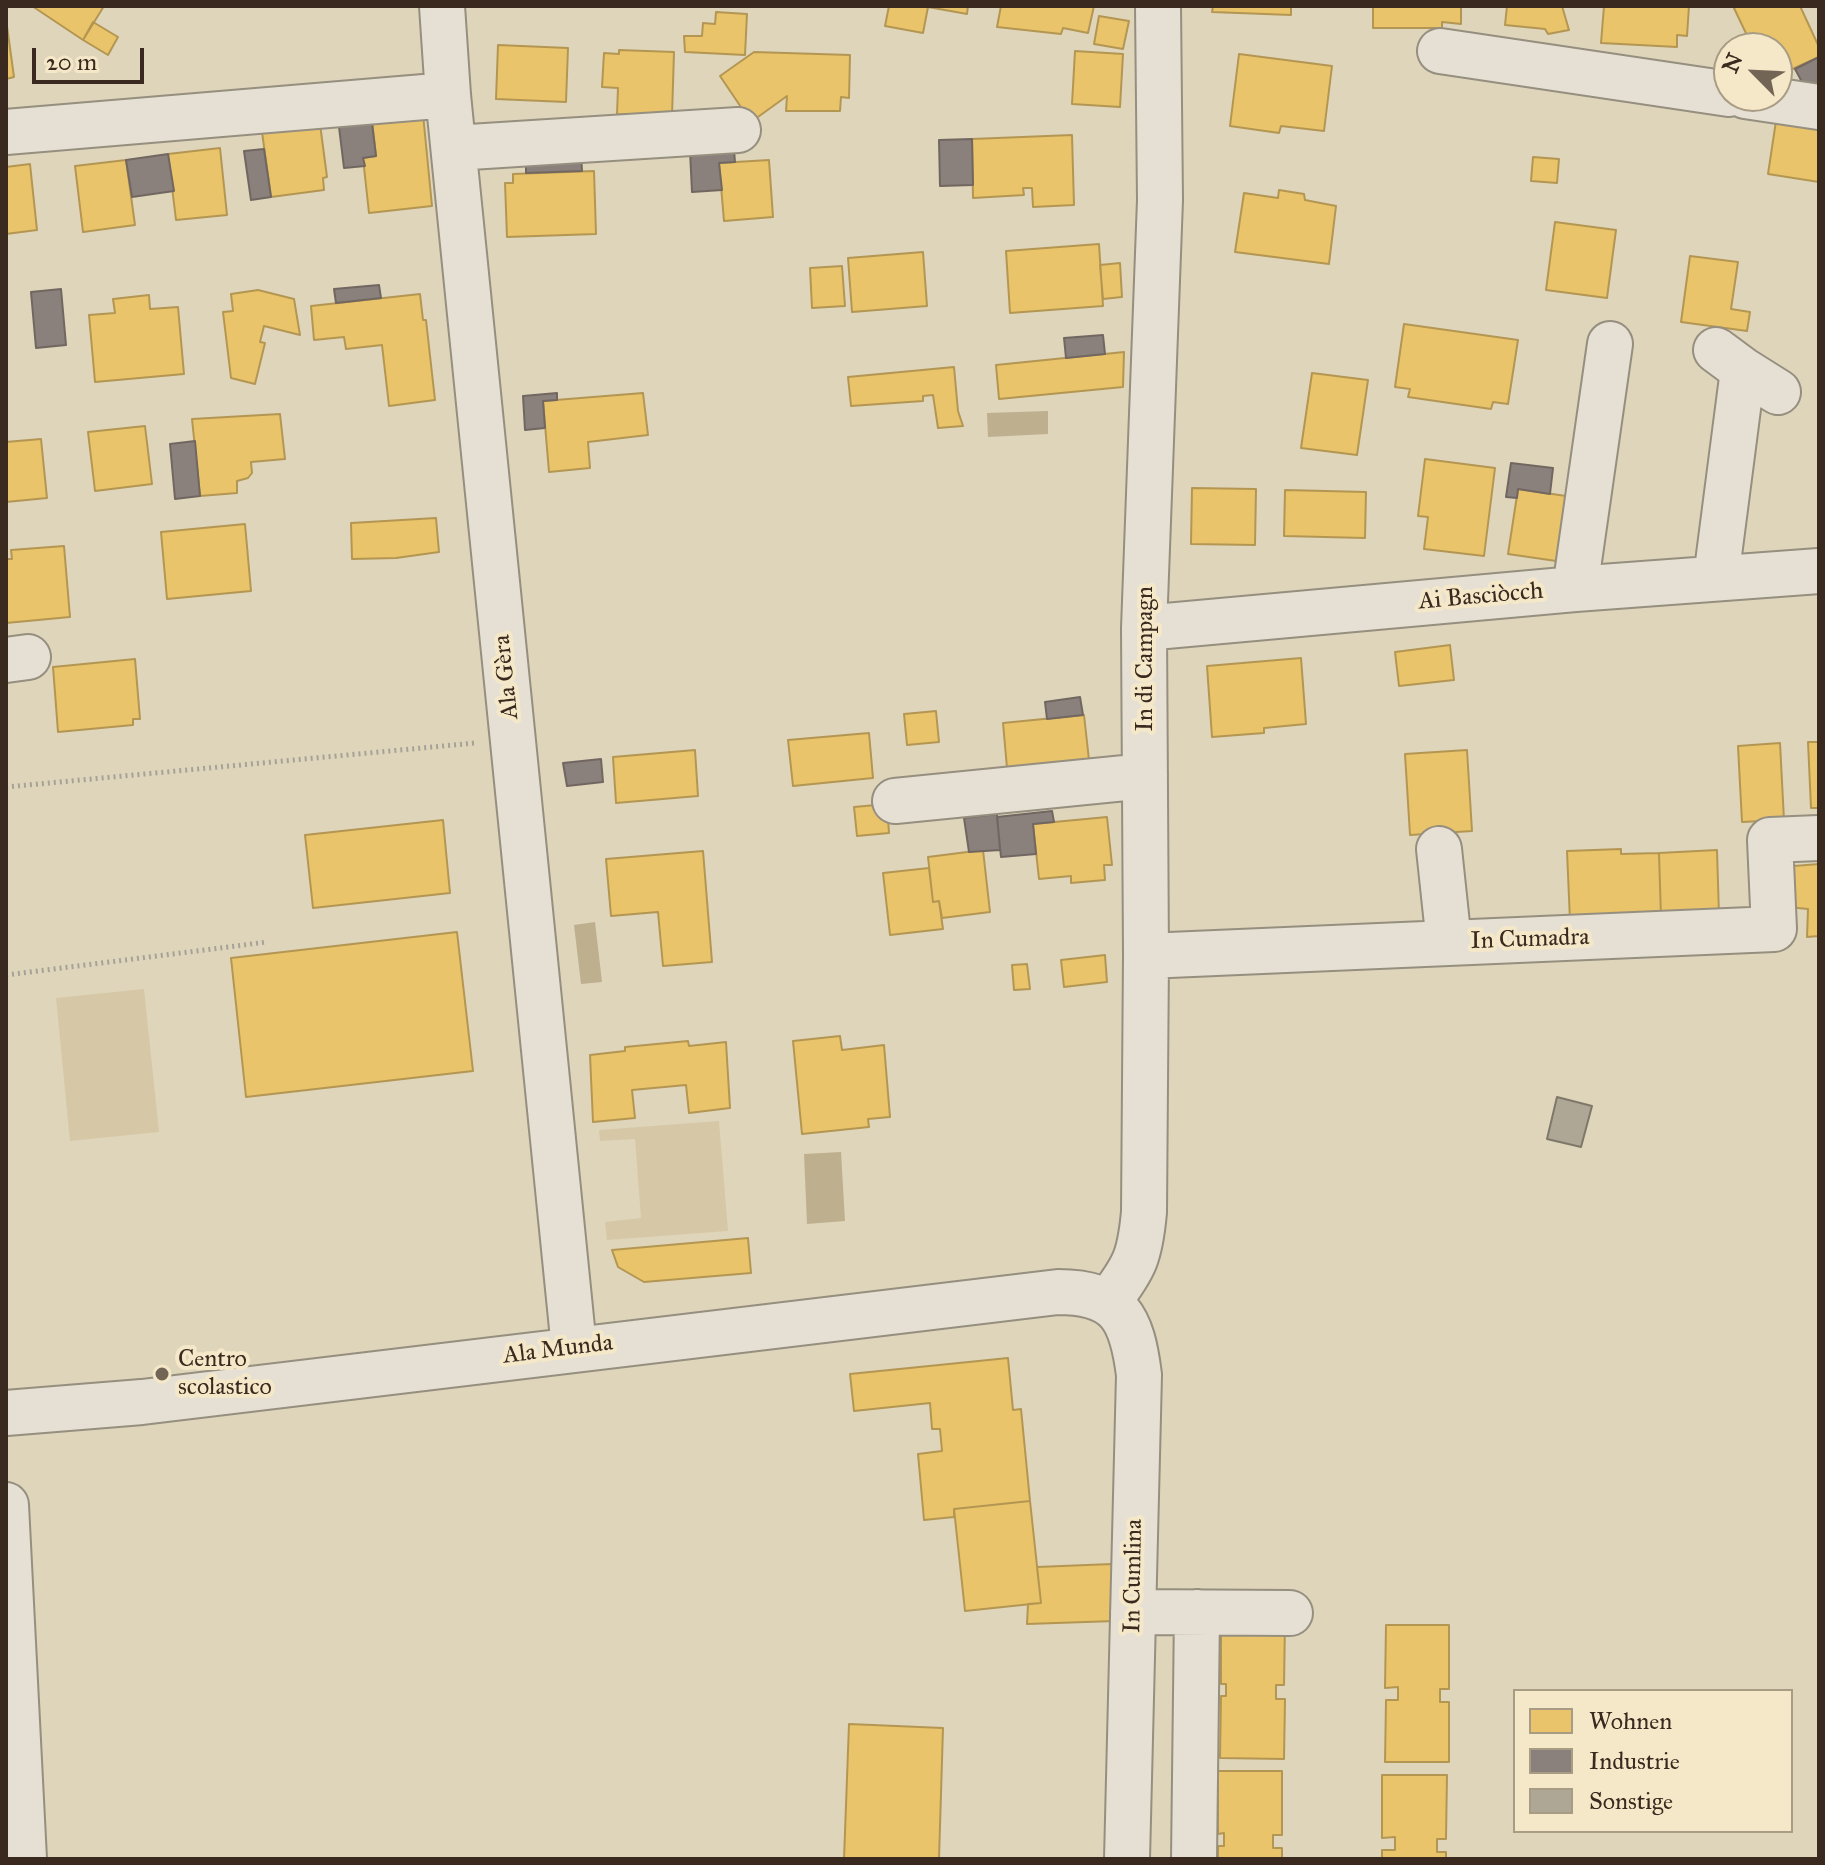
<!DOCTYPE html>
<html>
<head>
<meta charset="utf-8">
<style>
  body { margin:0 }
  #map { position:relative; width:1825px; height:1865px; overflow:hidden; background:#dfd5bb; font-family:"IM FELL Great Primer",serif }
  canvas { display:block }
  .frame { position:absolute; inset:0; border:8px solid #39291e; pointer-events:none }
  .legend { position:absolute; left:1513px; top:1689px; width:280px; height:144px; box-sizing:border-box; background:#f4e8c9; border:2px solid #a99c85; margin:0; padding:10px 14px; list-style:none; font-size:24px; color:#39291e }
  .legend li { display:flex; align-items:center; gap:16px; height:40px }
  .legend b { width:40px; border:2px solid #a99c85 }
  .north { position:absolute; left:1713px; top:32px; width:80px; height:80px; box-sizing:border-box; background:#f4e8c9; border:2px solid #a99c85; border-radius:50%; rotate:294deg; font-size:22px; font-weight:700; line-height:32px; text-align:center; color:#39291e }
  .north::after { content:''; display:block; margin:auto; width:28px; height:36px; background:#736555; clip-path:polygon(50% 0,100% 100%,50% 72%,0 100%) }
  .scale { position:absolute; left:32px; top:48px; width:112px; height:36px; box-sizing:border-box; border:4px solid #39291e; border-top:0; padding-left:10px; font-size:24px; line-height:28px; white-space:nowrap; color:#39291e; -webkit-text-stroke:6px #f4e8c9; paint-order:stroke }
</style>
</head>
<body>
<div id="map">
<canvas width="1825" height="1865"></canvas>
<div class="frame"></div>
<ul class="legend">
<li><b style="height:22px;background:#e9c46a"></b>Wohnen</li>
<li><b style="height:22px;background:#8a817c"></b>Industrie</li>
<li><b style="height:22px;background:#afa796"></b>Sonstige</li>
</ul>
<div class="north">N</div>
<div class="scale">20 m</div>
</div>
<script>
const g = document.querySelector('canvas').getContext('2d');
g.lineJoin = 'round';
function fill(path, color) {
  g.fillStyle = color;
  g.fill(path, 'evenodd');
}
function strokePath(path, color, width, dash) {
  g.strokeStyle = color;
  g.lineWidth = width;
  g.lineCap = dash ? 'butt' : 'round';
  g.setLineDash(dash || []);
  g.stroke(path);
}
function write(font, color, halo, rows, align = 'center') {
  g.font = font + ' "IM FELL Great Primer",serif';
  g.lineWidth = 8;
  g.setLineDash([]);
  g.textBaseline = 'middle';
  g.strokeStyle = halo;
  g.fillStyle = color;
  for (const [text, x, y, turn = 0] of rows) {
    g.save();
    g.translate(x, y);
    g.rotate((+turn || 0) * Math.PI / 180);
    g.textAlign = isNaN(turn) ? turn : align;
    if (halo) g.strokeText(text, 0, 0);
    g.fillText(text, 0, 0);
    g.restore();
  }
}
fill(new Path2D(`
  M144 989 159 1132 70 1141 56 998Z
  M719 1121 728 1231 607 1240 605 1222 641 1218 635 1139 600 1141 599 1130Z`), '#d6c8a6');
fill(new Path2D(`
  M1048 411V434L988 437 987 413Z
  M595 922 602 982 581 984 574 925Z
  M841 1152 845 1221 807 1224 804 1154Z`), '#beaf8f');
const homes = new Path2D(`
  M32 6H104L83 40Z
  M889 6H968L967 14 928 7 923 33 885 26Z
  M1001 6H1094L1088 33 1063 28 1061 34 997 27Z
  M1213 6H1291V15L1212 12Z
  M1373 6H1461V24L1442 22V28H1373Z
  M1507 6H1562L1569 30 1548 34 1545 29 1505 25Z
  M1604 6H1689L1687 36 1677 35V47L1601 43Z
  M1733 6H1800L1819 47V57L1777 76V48H1753Z
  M716 12 747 14 745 55 685 52 684 36H702L703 23 715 24Z
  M1099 16 1129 21 1123 49 1094 44Z
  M6 19 14 77 6 79Z
  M93 22 118 37 108 55 83 40Z
  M498 45 568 48 566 102 496 99Z
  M619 50 674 52 672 116 617 114 618 88 602 87 604 53 619 54Z
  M1075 51 1123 54 1120 107 1072 104Z
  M754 52 850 55 849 98 841 97 840 111H786L787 96 751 122 720 76Z
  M1239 54 1332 66 1324 131 1281 126 1279 133 1230 126Z
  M423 114 432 206 369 213 363 158 376 156 372 120Z
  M1776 121 1819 127V182L1768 174Z
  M320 124 327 177 323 178 324 190 271 197 262 132Z
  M1072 135 1074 205 1033 207 1032 188H1023L1024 195 973 198 972 139Z
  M220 148 227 215 176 220 168 154Z
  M1533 157 1559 159 1557 183 1531 181Z
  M126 160 135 225 83 232 75 166Z
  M769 160 773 217 724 221 719 163Z
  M30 164 37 230 6 234V167Z
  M594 171 596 234 507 237 505 183H513V174Z
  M1279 190 1304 194 1305 200 1336 206 1329 264 1235 252 1244 193 1278 198Z
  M1555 222 1616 230 1607 298 1546 290Z
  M1099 244 1103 306 1010 313 1006 251Z
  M923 252 927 306 852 312 848 258Z
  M1690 256 1738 262 1731 309 1750 312 1747 331 1681 322Z
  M1120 263 1122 297 1103 299 1100 265Z
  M842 266 845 306 812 308 810 268Z
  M258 290 294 299 300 335 264 326 260 342 265 343 255 384 231 378 223 312 233 311 231 294Z
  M420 294 423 320H426L435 400 389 406 382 345 346 349 344 337 314 340 311 306Z
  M149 295 150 309 178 307 184 374 95 382 89 315 115 313 113 299Z
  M1404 324 1518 340 1508 404 1493 402 1491 409 1408 397 1410 389 1395 387Z
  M1124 352 1123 387 999 399 996 365Z
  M954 367 958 411 963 426 938 428 933 395 923 396V401L851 406 848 377Z
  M1312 373 1368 380 1357 455 1301 448Z
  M643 393 648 435 588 442 590 468 549 472 543 401Z
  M280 414 285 459 251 462 252 473 248 478 237 481V493L200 496 192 419Z
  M145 426 152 484 95 491 88 432Z
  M41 439 47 498 6 502V442Z
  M1425 459 1495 468 1484 556 1424 549 1428 517 1418 516Z
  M1192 488 1256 489 1255 545 1191 544Z
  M1518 489 1573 497 1563 562 1508 554Z
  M1285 490 1366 492 1365 538 1284 536Z
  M436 518 439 552 396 558 352 559 351 523Z
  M245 524 251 591 167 599 161 532Z
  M64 546 70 617 6 623V559H12L11 550Z
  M1450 645 1454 680 1399 686 1395 652Z
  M1301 658 1306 724 1264 728V733L1212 737 1207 666Z
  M135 659 140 719H133V725L58 732 53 667Z
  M936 711 939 742 907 745 904 714Z
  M1084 715 1089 760 1007 768 1003 723Z
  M869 733 873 778 793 786 788 740Z
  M1808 742H1819V808H1811Z
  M1780 743 1784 820 1742 822 1738 746Z
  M695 750 698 796 616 803 613 757Z
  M1467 750 1472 831 1410 835 1405 754Z
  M887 804 889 833 857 836 854 807Z
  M1107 817 1112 865H1104L1105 880 1071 883V876L1039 879 1033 824Z
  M443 820 450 893 313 908 305 835Z
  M1621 849V854L1659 853 1661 917 1570 921 1567 851Z
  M983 850 990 912 942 918 939 901 933 902 928 857Z
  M1717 850 1719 915 1661 917 1659 853Z
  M703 851 712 962 663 966 658 912 611 916 606 859Z
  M1819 864V936L1807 937 1808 909 1787 907 1794 866Z
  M929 868 933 902 939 901 943 929 890 935 883 873Z
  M457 932 473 1071 246 1097 231 958Z
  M1105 955 1107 982 1064 987 1061 960Z
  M1027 964 1030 989 1014 990 1012 965Z
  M840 1036 842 1050 884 1045 890 1117 868 1119 869 1127 802 1134 793 1041Z
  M688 1041 689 1046 726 1042 730 1108 689 1113 686 1085 632 1090 635 1118 593 1122 590 1055 625 1051V1047Z
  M748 1238 751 1273 644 1282 618 1267 612 1250Z
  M1008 1358 1013 1410 1021 1409 1030 1501 954 1509V1517L924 1520 918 1454 942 1451 940 1429H932L930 1403 854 1411 850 1374Z
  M1030 1501 1041 1603 965 1611 954 1509Z
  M1112 1564 1115 1621 1027 1624 1028 1604 1041 1603 1037 1567Z
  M1221 1621H1285L1284 1685H1276V1699H1285L1284 1759 1220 1758 1221 1696H1226V1684H1221Z
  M1386 1625H1449V1689H1440V1702H1449V1762H1385L1386 1700H1398V1687L1385 1688Z
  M849 1724 943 1728 939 1859H844Z
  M1218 1771H1282V1835H1273V1848H1282V1859H1218V1846H1224V1833L1218 1834Z
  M1382 1775H1447L1446 1839H1437V1852H1446V1859H1382V1850H1395V1837L1382 1838Z`);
fill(homes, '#e9c46a');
strokePath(homes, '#b49653', 2);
const industry = new Path2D(`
  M1819 57V87L1808 93 1795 69Z
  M372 123 376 156 363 158 365 166 344 168 339 127Z
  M972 139 973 185 940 186 939 140Z
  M264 149 271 197 251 200 244 151Z
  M734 150 735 162 719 163 722 190 692 192 690 151Z
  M168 154 174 191 132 197 126 160Z
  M581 154 582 171 526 173V157Z
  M379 285 381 298 336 303 334 289Z
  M61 289 66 345 36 348 31 292Z
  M1103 335 1105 354 1066 358 1064 338Z
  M557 393V400L543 401 545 428 525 430 523 396Z
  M195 441 200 496 175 499 170 444Z
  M1511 463 1553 468 1550 494 1518 489 1517 498 1506 497Z
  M1080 697 1083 715 1047 719 1045 702Z
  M601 759 603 782 567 786 563 763Z
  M1052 811 1054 822 1033 824 1036 854 1001 857 997 817Z
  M997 814 1000 850 969 852 964 818Z`);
fill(industry, '#8a817c');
strokePath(industry, '#726760', 2);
const building = new Path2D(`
  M1557 1097 1592 1106 1581 1147 1547 1139Z`);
fill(building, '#afa796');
strokePath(building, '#7f786a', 2);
const minor = new Path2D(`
  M442 6 448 95 574 1348
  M1440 51 1729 94
  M1745 96 1819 107
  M6 132 448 95
  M454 148 738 130
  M1716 350 1743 370 1716 578
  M1743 370 1778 392
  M1575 589 1610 344
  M1144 628 1575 589 1819 571
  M6 660 28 657
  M895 801 1145 776
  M1439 849 1449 943
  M1146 956 1774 929 1770 840 1819 838
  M1108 1302C1135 1267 1140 1256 1144 1212L1146 956 1144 628 1160 200 1158 6
  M6 1413 142 1402 1058 1292C1120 1292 1132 1319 1139 1375L1127 1859
  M6 1505 24 1859
  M1133 1612 1290 1613
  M1194 1859 1197 1612`);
strokePath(minor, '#968f7f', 48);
strokePath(new Path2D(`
  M6 787 475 743
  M6 975 267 942`), '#a7a297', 5, [2, 4]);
strokePath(minor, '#e5e0d3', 44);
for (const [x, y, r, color] of [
  [162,1374,8,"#736555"]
]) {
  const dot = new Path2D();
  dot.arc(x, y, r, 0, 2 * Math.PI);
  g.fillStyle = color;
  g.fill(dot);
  strokePath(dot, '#f4e8c9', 3);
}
write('24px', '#39291e', '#f4e8c9', [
  ["Ai Basciòcch",1481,597,-5],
  ["In di Campagn",1146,659,-90],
  ["Ala Gèra",507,677,-96],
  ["In Cumadra",1530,940,-2],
  ["Ala Munda",558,1350,-7],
  ["In Cumlina",1134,1576,-89]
]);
write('24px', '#39291e', '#f4e8c9', [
  ["Centro",178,1360],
  ["scolastico",178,1388]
], 'left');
</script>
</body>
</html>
